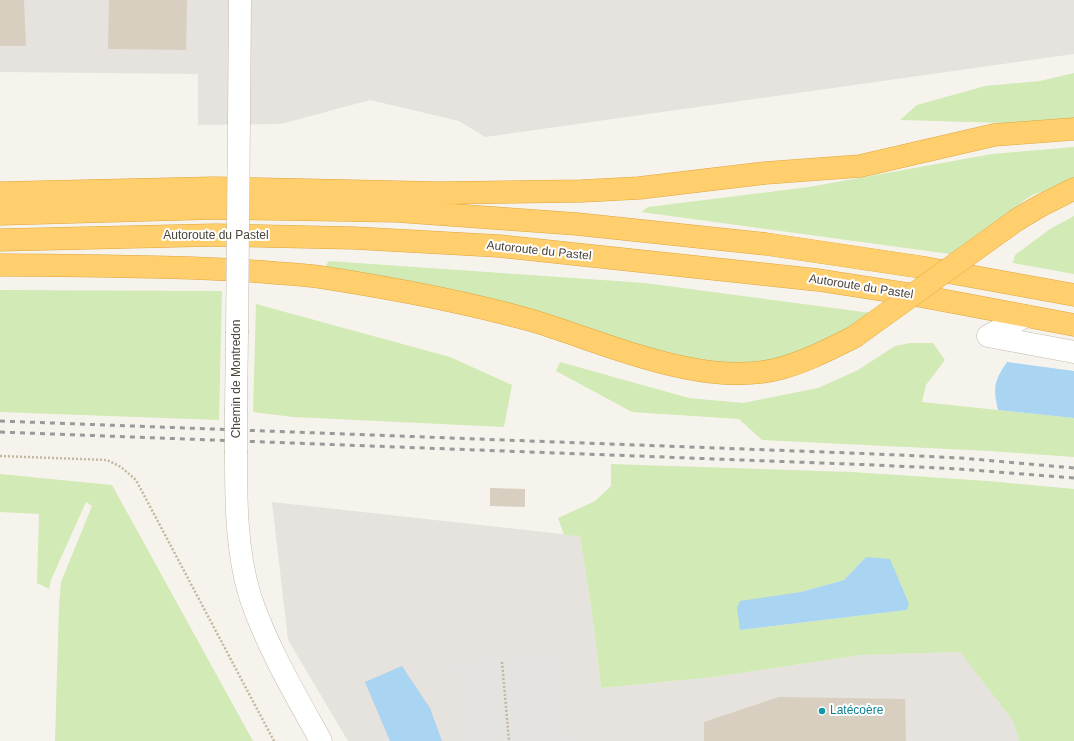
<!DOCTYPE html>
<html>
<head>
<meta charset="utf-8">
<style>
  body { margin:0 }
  canvas { display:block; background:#f6f3ec }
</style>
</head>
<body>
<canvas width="1074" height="741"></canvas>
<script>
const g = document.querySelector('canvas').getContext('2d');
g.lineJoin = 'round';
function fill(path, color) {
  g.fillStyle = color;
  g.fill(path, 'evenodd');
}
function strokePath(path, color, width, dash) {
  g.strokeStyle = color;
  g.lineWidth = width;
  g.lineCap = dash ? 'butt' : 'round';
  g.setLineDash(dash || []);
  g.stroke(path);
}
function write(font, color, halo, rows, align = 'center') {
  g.font = font + ' Arial,sans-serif';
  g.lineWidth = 4;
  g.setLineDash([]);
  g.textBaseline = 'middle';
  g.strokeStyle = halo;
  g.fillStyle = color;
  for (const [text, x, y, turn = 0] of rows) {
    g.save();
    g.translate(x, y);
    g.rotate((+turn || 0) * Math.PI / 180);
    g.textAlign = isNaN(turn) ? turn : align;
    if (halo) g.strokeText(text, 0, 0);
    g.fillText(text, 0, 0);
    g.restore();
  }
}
fill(new Path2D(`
  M0 0H1074V54L485 137 459 121 370 100 281 124 198 125V74L0 72Z
  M272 502 580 536 594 627 601 688 714 677 861 655 960 652 1013 721 1019 741H348L288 640Z`), '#e6e2dd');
fill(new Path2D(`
  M1074 73V125L900 120 917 105 985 86 1040 81Z
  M1074 147V182L1032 195 950 254 641 212 648 207 809 187 992 154Z
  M1074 216V274L1013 263 1015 255 1050 229Z
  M329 261 645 283 871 313 851 328 804 354 761 363 725 365 679 357 328 268 326 265Z
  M0 290 222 291 219 420 0 412Z
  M256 304 450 357 512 385 504 427 293 417 253 412Z
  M910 343H933L945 360 926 385 922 402 1074 418V457L989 451 762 440 739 419 632 412 556 371 560 362 689 398 743 403 818 388 858 370 895 346Z
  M611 464 852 472 988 481 1074 489V741H1019L1013 721 960 652 861 655 714 677 601 688 594 627 580 536 564 535 558 518 595 501 611 486ZM866 557 909 604 907 610 741 630 801 592 844 580Z
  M0 474 112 485 253 741H55L59 605 61 582 92 506 86 502 51 580 49 589 37 583 39 514 0 512Z`), '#d2eab5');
fill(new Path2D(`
  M566 647 575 741H456L447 659Z`), '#e5e3e0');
fill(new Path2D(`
  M1007 362 1074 371V418L998 410C993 387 994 381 1007 362Z
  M866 557 890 559 909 604 907 610 740 630 737 608 740 601 801 592 844 580Z
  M402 666 430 708 442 741H390L365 682Z`), '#a9d4f2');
fill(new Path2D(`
  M0 0H24L26 46H0Z
  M109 0H187L186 50 108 49Z
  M490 488 525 489V507L490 506Z
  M779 697 905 699 906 741H704V722Z`), '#d8cfc1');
const minor = new Path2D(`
  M239 121 240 0
  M1026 316 988 336 1074 352
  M236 409 237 333
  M236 453C236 500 236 550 250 596 267 647 295 694 321 741`);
const highway = new Path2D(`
  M0 193 214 188 439 193 582 191 639 188 765 173 860 166 994 135 1074 129
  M0 214 217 208 397 211 577 224 766 244 920 267 1074 295
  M1018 219 1040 206 1074 189
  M0 240 216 235 354 238 499 246 818 280 915 295 1074 325
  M0 265C51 265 102 266 154 267 195 268 235 269 276 273 291 274 306 275 320 277 391 288 462 301 530 320 605 342 704 390 782 368 807 361 830 349 854 337`);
strokePath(minor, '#c2bbae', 23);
strokePath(highway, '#e0a43c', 23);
strokePath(new Path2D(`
  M0 456 107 460 121 467 136 480 274 741
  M502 662 509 741`), '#c4b79f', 2.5, [2, 2]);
strokePath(minor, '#fff', 22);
strokePath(highway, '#ffcf6e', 22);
strokePath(new Path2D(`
  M0 421 876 454 961 458 1074 468
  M0 432 875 465 959 469 1074 478`), '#9a9a9a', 3, [5, 5]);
const minorBridge = new Path2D(`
  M237 333 239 121
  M236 453V409`);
const highwayBridge = new Path2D(`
  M854 337 1018 219`);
strokePath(minorBridge, '#c2bbae', 23, []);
strokePath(highwayBridge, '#e0a43c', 23, []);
strokePath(minorBridge, '#fff', 22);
strokePath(highwayBridge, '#ffcf6e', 22);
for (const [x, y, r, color] of [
  [822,711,4,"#0f9aa8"]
]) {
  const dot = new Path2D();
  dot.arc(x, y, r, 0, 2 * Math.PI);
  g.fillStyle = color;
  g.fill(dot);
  strokePath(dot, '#fff', 1.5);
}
write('12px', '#4b4439', '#fff', [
  ["Autoroute du Pastel",216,236],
  ["Autoroute du Pastel",539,251,6],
  ["Autoroute du Pastel",861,287,9],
  ["Chemin de Montredon",237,379,-90]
]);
write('12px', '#0d838f', '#fff', [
  ["Latécoère",830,711]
], 'left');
</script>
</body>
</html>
